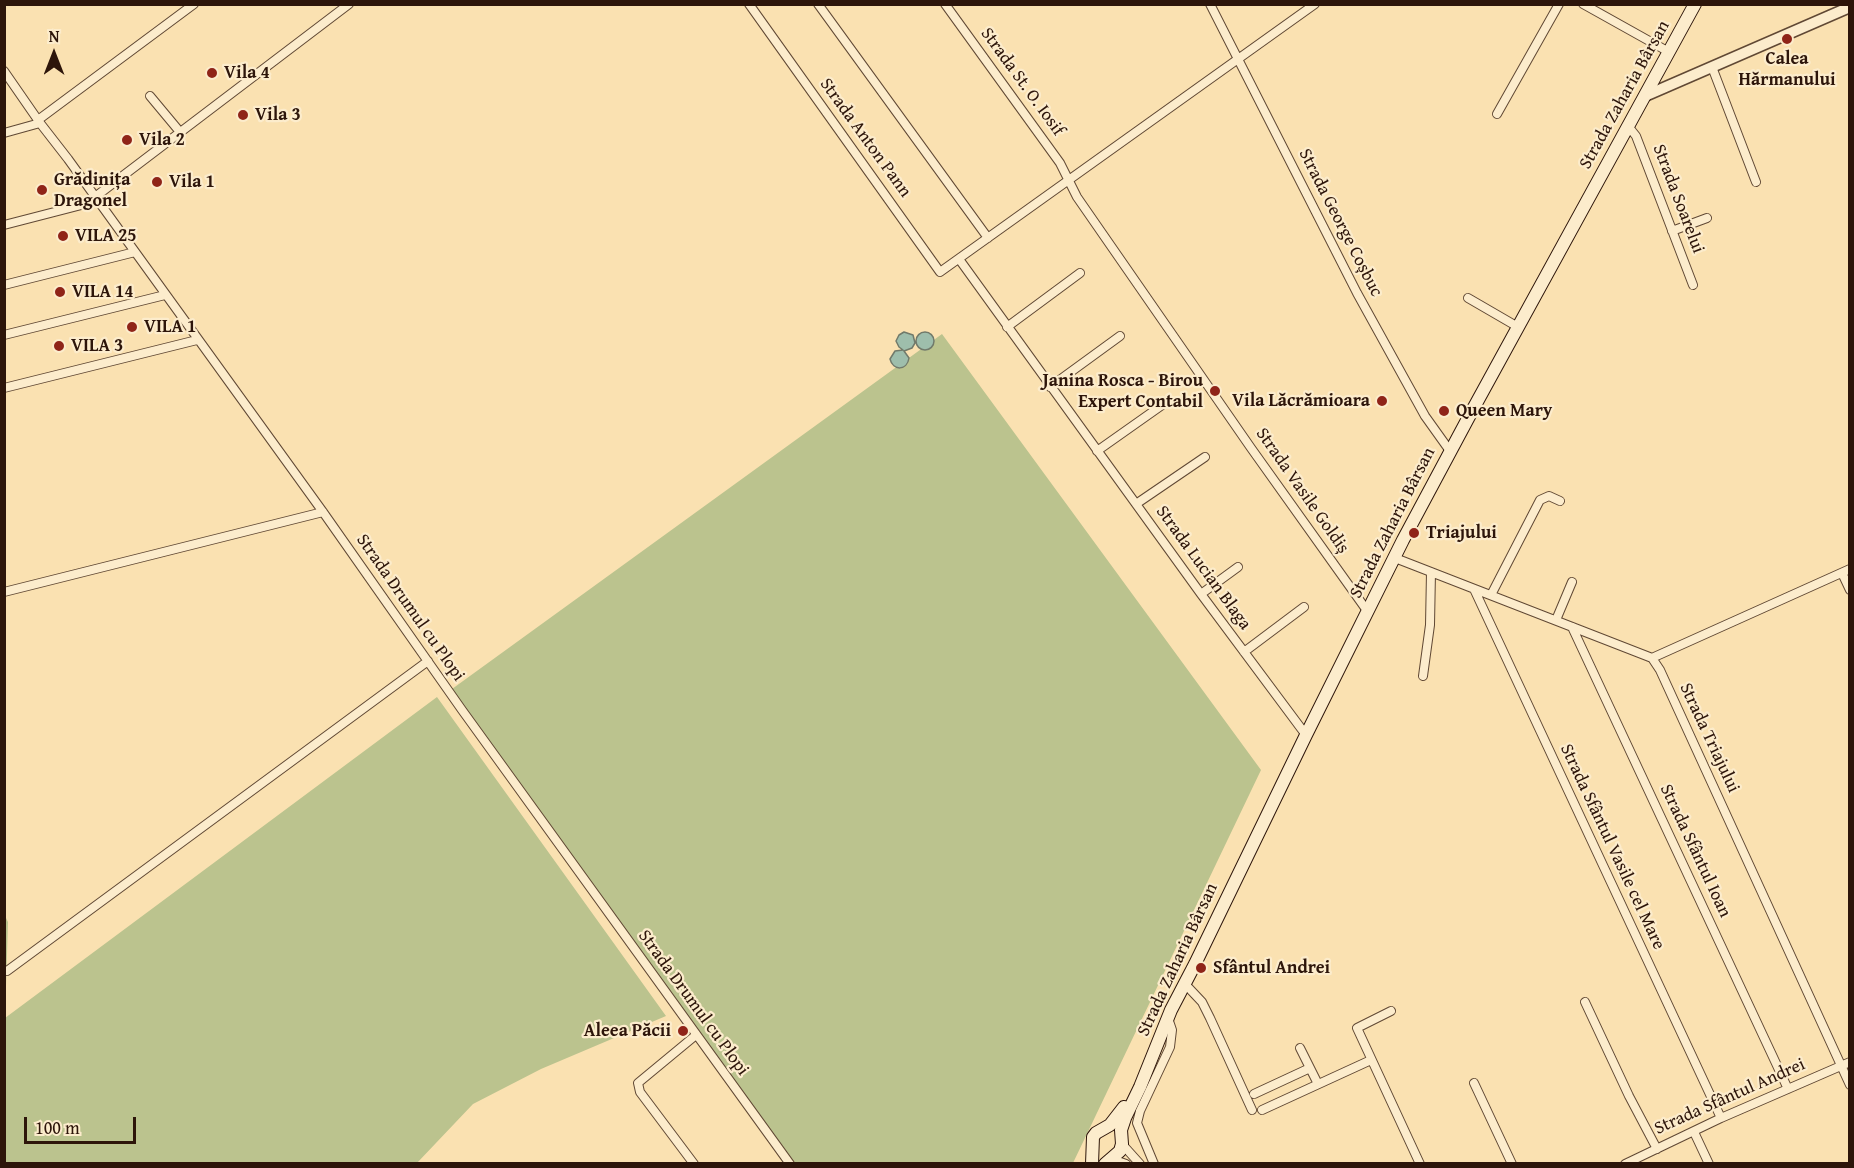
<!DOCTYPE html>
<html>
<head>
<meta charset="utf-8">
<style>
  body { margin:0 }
  #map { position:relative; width:1854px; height:1168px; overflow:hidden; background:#fae1b1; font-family:"Gentium Book Plus",serif }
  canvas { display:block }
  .frame { position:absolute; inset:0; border:6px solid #2d150a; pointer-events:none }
  .north { position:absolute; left:24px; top:24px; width:60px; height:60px; -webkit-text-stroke:4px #fceccc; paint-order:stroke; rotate:0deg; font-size:16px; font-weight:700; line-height:24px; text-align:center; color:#2d150a }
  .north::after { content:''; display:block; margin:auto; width:21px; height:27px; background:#2d150a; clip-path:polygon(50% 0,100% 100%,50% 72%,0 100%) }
  .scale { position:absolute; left:24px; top:1117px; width:112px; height:27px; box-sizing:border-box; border:3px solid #2d150a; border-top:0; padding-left:8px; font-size:18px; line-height:21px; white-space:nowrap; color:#2d150a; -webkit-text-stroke:4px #fceccc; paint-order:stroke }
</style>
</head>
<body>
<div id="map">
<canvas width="1854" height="1168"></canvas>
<div class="frame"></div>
<div class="north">N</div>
<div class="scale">100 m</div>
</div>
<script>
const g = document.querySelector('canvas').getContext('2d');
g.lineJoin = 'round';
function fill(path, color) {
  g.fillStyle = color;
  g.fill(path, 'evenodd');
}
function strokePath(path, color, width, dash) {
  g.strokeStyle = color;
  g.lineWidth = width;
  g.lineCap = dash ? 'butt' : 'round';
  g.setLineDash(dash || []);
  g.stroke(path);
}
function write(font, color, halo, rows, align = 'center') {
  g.font = font + ' "Gentium Book Plus",serif';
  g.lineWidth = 4.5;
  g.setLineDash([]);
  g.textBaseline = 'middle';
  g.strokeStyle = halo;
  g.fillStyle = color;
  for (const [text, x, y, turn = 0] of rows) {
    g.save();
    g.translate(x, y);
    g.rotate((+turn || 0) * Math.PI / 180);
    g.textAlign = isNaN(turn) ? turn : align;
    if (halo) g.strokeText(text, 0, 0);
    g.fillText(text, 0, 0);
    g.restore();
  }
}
fill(new Path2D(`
  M942 334 1261 770 1073 1163H790L452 689Z
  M437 697 666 1016 541 1069 473 1104 417 1163H5L4 914 8 922 5 1018Z`), '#bbc38e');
const water = new Path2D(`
  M916 341a9 9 0 1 1 18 0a9 9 0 1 1-18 0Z
  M904 332 913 335 915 343 912 348 904 351 909 358C907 371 893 371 890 359L895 351 903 350 899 347 896 341 899 335Z`);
fill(water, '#9ebeac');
strokePath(water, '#717a6b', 1.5);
const minor = new Path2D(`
  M749 4 940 272 1315 4
  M818 4 988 238
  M945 4 1060 163 1077 197 1251 448 1368 612
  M1210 4 1357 293 1425 416 1450 451
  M1583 4 1669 52
  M1712 67 1756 182
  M4 71 40 123 68 159 323 512 462 710 790 1164
  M150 96 180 132
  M1497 114 1559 4
  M38 120 194 4
  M1628 126 1636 136 1693 285
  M4 133 40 123
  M95 197 349 4
  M4 225 97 201
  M1672 231 1707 218
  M959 259 1201 594 1306 735
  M4 285 135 252
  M1468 298 1518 327
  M1007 327 1080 273
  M4 335 165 295
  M1050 387 1120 336
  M4 388 197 340
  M1097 451 1165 403
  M1136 504 1205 457
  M1395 558 1652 658 1660 670 1850 1085
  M1842 573 1850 590
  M1474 589 1721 1118
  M4 592 323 512
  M1201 594 1238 567
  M1491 595 1540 500 1549 496 1560 501
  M1556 620 1572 582
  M1572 627 1788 1089
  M1244 652 1304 607
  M1652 658 1850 569
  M1423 676 1430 625 1431 572
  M7 971 428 661
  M1185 984 1202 1002 1210 1018 1252 1110
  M1585 1002 1629 1096 1657 1149
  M1391 1011 1357 1028 1420 1164
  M1300 1048 1318 1084
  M1474 1083 1512 1164
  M1254 1094 1310 1068
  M1262 1110 1371 1060
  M1694 1132 1709 1164
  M1122 1144 1140 1164
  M1112 1159 1126 1164
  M694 1164 640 1092 638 1083 696 1035
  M1154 1164 1137 1123 1140 1111 1170 1047 1172 1030 1168 1018
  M1625 1164 1721 1118 1850 1062`);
const tertiary = new Path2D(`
  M1645 96 1850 7`);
const secondary = new Path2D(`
  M1092 1164 1093 1137 1096 1133 1110 1125 1124 1107
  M1105 1164 1120 1151 1122 1144 1121 1130 1125 1118 1140 1087 1171 1010 1195 964 1306 735 1403 540 1472 411 1695 4`);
strokePath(minor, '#604834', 10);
strokePath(tertiary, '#604834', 13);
strokePath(secondary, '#2d150a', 14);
strokePath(minor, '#fceccc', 8);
strokePath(tertiary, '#fceccc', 10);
strokePath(secondary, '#fceccc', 12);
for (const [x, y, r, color] of [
  [1787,39,6,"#8f2418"],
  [212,73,6,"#8f2418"],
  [243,115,6,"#8f2418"],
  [127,140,6,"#8f2418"],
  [157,182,6,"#8f2418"],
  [42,190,6,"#8f2418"],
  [63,236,6,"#8f2418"],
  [60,292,6,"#8f2418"],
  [132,327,6,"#8f2418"],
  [59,346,6,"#8f2418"],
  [1215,391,6,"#8f2418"],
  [1382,401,6,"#8f2418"],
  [1444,411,6,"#8f2418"],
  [1414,533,6,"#8f2418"],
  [1201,968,6,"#8f2418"],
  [683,1031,6,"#8f2418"]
]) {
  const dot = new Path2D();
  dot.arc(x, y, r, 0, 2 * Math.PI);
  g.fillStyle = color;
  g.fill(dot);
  strokePath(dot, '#fceccc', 2);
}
write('bold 18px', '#2d150a', '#fceccc', [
  ["Calea",1787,59,"center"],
  ["Hărmanului",1787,80,"center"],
  ["Vila 4",224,73],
  ["Vila 3",255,115],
  ["Vila 2",139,140],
  ["Grădinița",54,180],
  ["Dragonel",54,201],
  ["Vila 1",169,182],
  ["VILA 25",75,236],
  ["VILA 14",72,292],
  ["VILA 1",144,327],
  ["VILA 3",71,346],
  ["Janina Rosca - Birou",1203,381,"right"],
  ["Expert Contabil",1203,402,"right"],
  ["Vila Lăcrămioara",1370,401,"right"],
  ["Queen Mary",1456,411],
  ["Triajului",1426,533],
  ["Sfântul Andrei",1213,968],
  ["Aleea Păcii",671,1031,"right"]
], 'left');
write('18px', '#2d150a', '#fceccc', [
  ["Strada St. O. Iosif",1022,82,54],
  ["Strada Zaharia Bârsan",1625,95,-61],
  ["Strada Anton Pann",865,138,54],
  ["Strada Soarelui",1678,199,69],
  ["Strada George Coșbuc",1340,223,63],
  ["Strada Vasile Goldiș",1302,491,55],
  ["Strada Zaharia Bârsan",1393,523,-63],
  ["Strada Lucian Blaga",1203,568,54],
  ["Strada Drumul cu Plopi",410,608,55],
  ["Strada Triajului",1709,738,65],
  ["Strada Sfântul Vasile cel Mare",1612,847,65],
  ["Strada Sfântul Ioan",1695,851,65],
  ["Strada Zaharia Bârsan",1178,960,-65],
  ["Strada Drumul cu Plopi",693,1003,54],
  ["Strada Sfântul Andrei",1730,1097,-24]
]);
</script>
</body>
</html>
